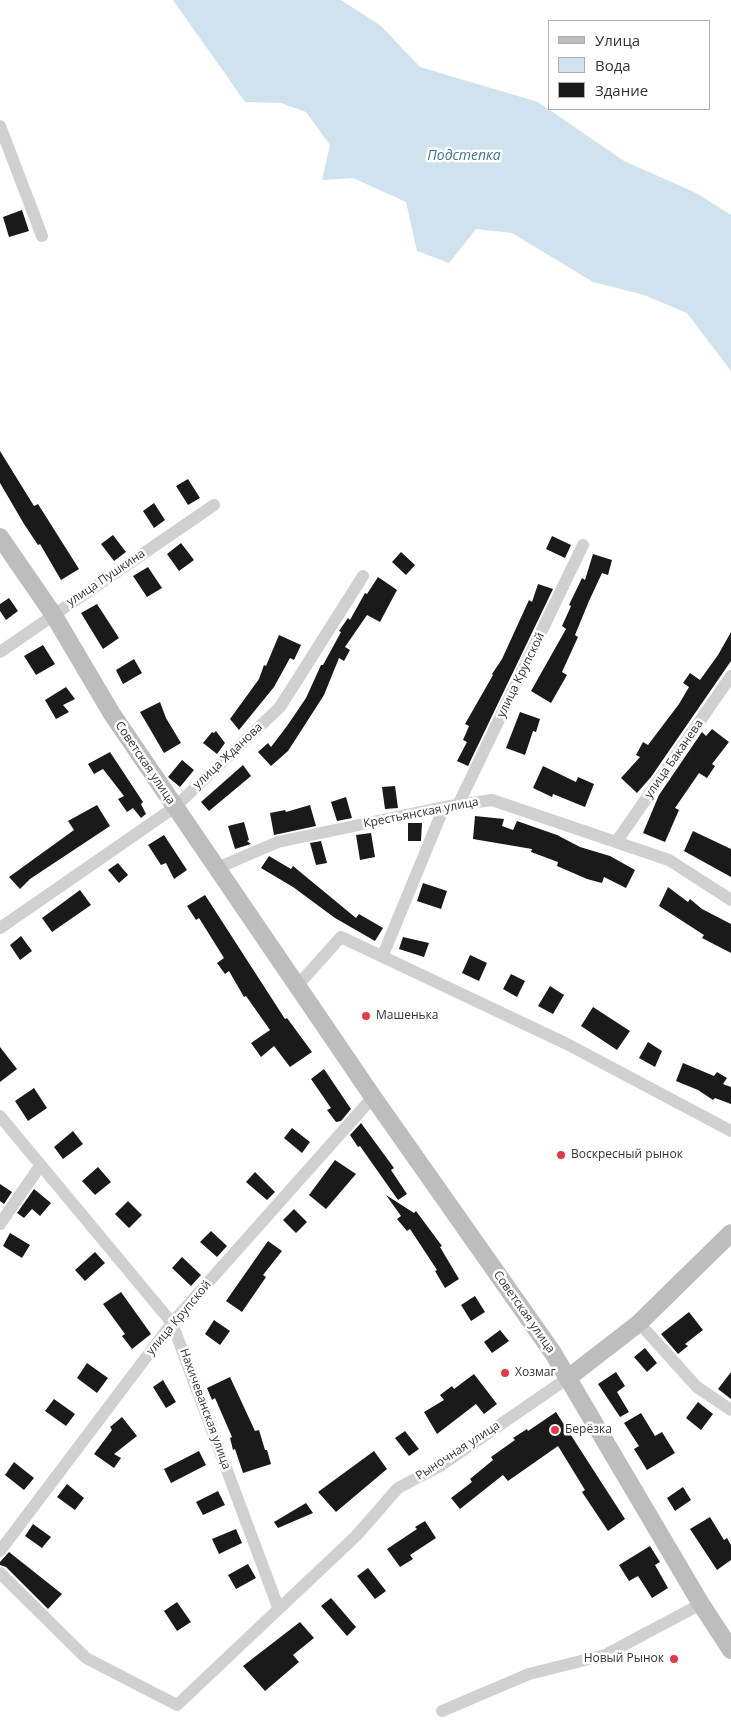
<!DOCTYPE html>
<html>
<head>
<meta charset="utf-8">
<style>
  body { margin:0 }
  #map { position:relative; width:731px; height:1730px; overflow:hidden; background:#fff; font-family:"Open Sans",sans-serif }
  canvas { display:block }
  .legend { position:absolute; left:548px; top:20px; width:162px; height:90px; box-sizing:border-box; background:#fff; border:1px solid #adadad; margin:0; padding:6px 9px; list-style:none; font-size:15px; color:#333 }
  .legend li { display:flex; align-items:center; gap:10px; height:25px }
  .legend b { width:25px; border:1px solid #adadad }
</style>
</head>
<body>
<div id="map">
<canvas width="731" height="1730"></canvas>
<ul class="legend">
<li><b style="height:6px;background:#bdbdbd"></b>Улица</li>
<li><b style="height:14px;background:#cfe2ee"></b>Вода</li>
<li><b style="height:14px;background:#1a1a1a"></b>Здание</li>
</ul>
</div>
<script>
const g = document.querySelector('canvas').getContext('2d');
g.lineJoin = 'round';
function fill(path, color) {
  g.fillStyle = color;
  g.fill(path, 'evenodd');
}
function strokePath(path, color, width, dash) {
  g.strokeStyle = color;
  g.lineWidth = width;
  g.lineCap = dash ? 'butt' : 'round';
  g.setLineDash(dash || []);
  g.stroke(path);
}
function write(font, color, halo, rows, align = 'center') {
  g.font = font + ' "Open Sans",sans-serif';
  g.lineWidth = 5;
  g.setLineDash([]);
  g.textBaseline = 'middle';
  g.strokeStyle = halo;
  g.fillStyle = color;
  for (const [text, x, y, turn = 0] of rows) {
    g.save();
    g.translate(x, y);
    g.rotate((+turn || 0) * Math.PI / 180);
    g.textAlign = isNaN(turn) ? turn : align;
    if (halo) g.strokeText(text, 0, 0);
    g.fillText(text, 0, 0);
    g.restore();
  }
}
fill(new Path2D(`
  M173 0H341L381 26 420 67 538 102 624 161 696 193 731 215V371L687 313 644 295 593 282 512 233 476 229 449 263 417 251 406 202 353 178 322 180 330 145 306 112 281 103 245 102Z`), '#cfe2ee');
fill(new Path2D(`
  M22 210 29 231 9 237 3 217Z
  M0 451 34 506 38 504 79 569 61 580 40 544 38 545 24 524 0 483Z
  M188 479 200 498 188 505 176 486Z
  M154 503 165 520 154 528 143 511Z
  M113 535 126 552 114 561 101 544Z
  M552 536 571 545 565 558 546 549Z
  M181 543 194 560 179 571 167 554Z
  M401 552 415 565 406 575 392 562Z
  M593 554 612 560 608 575 602 573 589 601 575 635 578 637 562 672 567 675 551 703 531 691 566 629 562 626 571 606 569 605 582 578 585 580Z
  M148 567 162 588 147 597 133 576Z
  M378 577 397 590 380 622 367 615 345 647 350 650 344 661 339 658 324 695 299 734 288 751 271 766 258 752 268 743 271 747 287 726 306 698 321 665H323L341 632 339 631 348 618 350 620 365 593 367 594Z
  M538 584 553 589 468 766 457 761 467 742 463 740 469 726 465 724 493 675 492 674 502 659 529 600 532 602Z
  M9 598 18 611 6 620 0 611V604Z
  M97 604 119 638 103 649 81 613Z
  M731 632V661L651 777 637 793 621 778 640 757 636 755 643 742 648 745 679 704 689 687 683 683 690 673 700 680 718 655Z
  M279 635 301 645 294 660 290 658 274 687 239 730 230 719 259 679 264 665 266 666Z
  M43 645 55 664 36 675 24 656Z
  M134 659 142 673 123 684 116 670Z
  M66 687 75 699 63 705 69 712 56 719 45 700Z
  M160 702 166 718 181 743 164 753 140 712Z
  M520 712 540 719 536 732 533 731 525 755 506 748Z
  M712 729 729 742 712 764 715 766 707 778 699 773 675 808 679 810 665 842 643 833 659 795 702 732 706 736Z
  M216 731 225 743 217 754 203 743 212 732 214 733Z
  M110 752 143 802 141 804 146 814 141 818 133 808 127 812 118 799 124 796 103 769 94 774 88 764Z
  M182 760 194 770 180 787 168 777Z
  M243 765 251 776 209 811 201 802Z
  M543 766 576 782 578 777 594 784 585 807 553 794 552 797 533 788Z
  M395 786 398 808 385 809 382 787Z
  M346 797 352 818 337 821 331 802Z
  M97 805 110 826 30 879 20 889 9 877 74 830 68 821Z
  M310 805 316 826 274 835 270 813 285 810 286 812Z
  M475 816 504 819 502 826 513 830 517 821 557 835 580 847 610 856 635 870 626 888 604 877 602 883 587 879 557 866 558 862 531 852 532 849 473 839Z
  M244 822 249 840 247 841 251 844 235 849 228 826Z
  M408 823H422L421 841H408Z
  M693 831 731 849V877L684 851Z
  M371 833 375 857 360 860 356 835Z
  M164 835 187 870 174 879 166 863 161 865 148 845Z
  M321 841 327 863 316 865 310 843Z
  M269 856 291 869 293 866 356 918 359 914 383 928 375 941 335 918 293 887 261 868Z
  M118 863 128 875 119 883 108 870Z
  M423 883 447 891 441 909 417 901Z
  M668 887 688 902 690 899 702 909 731 924V953L702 938 704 935 659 906Z
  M80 890 91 905 52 932 42 918Z
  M205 895 285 1019 287 1018 312 1052 290 1067 274 1046 261 1057 251 1043 270 1030 246 996 244 997 229 971 225 974 217 963 224 958 199 918 196 920 187 906Z
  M21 936 32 951 20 960 10 945Z
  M403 937 429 943 424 957 399 949Z
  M470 955 487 963 479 981 462 973Z
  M511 974 525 981 517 997 503 989Z
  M550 986 564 995 553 1014 538 1006Z
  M593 1007 630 1031 617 1050 581 1026Z
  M648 1042 662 1051 655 1067 639 1058Z
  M0 1047 17 1069 0 1082Z
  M683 1063 714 1076 717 1072 727 1078 723 1084 731 1087V1104L715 1098 713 1100 698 1090 676 1081Z
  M324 1069 351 1109 341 1121 336 1122 327 1110 331 1108 311 1079Z
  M34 1088 47 1108 28 1121 15 1101Z
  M361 1123 394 1168 391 1170 407 1194 398 1200 360 1146 358 1147 350 1135Z
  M292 1128 310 1142 302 1153 284 1138Z
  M73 1131 83 1144 63 1159 54 1147Z
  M335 1160 356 1174 326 1209 309 1195Z
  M98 1167 111 1182 95 1195 82 1181Z
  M255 1172 275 1192 267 1200 246 1182Z
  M0 1184 12 1192 4 1204 0 1201Z
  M34 1189 51 1203 40 1216 32 1209 24 1218 17 1213Z
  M386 1195 414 1213 416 1211 442 1246 440 1247 459 1279 445 1288 435 1271 437 1270 410 1229 407 1231 397 1219 401 1216Z
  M128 1201 142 1215 129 1228 115 1214Z
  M294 1209 307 1222 296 1233 283 1220Z
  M211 1231 227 1246 217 1257 200 1242Z
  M10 1233 30 1245 22 1258 3 1246Z
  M268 1241 282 1251 263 1275 266 1277 242 1312 226 1301Z
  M95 1252 105 1263 85 1281 75 1270Z
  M182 1257 201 1275 191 1286 172 1268Z
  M121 1292 151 1334 132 1349 122 1336 125 1334 103 1304Z
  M475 1296 485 1312 471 1321 461 1305Z
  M689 1312 703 1330 685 1344 688 1346 678 1354 661 1334Z
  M214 1320 230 1331 220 1345 205 1334Z
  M500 1330 509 1341 492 1353 484 1342Z
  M645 1348 657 1363 647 1372 634 1357Z
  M87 1363 108 1378 97 1393 77 1378Z
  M616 1372 625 1386 617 1392 629 1412 620 1417 598 1384Z
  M731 1372V1399L718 1389Z
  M474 1374 497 1404 484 1414 476 1404 437 1434 424 1412 444 1400 440 1395 452 1386 454 1389Z
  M230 1377 255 1431 259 1430 265 1450H267L271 1464 243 1473 235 1449 233 1450 230 1438 232 1437 215 1398 212 1400 207 1388Z
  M163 1380 176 1402 166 1408 153 1387Z
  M54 1399 75 1414 66 1426 45 1411Z
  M698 1402 713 1414 701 1430 686 1418Z
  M556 1412 625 1519 608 1531 582 1492 585 1490 558 1446 508 1481 503 1475 460 1509 451 1498 472 1482 470 1479 493 1460 491 1457 515 1440 513 1438 527 1429 528 1431Z
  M641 1413 655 1436 662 1432 675 1453 647 1470 634 1449 639 1446 624 1423Z
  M122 1417 137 1436 114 1454 121 1458 114 1468 94 1454 112 1430 110 1427Z
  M405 1431 419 1449 409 1456 395 1438Z
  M199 1451 206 1465 171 1483 164 1469Z
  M374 1451 387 1469 336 1512 318 1492Z
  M14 1462 34 1478 24 1490 5 1475Z
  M67 1484 84 1498 75 1510 57 1497Z
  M683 1487 691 1500 675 1511 667 1498Z
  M218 1491 225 1505 203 1515 196 1502Z
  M306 1503 313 1513 278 1528 274 1522Z
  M710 1517 724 1540 727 1538 731 1545V1560L717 1570 690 1529Z
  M425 1521 436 1538 410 1555 413 1559 400 1567 387 1549 417 1529 415 1527Z
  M33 1524 51 1537 42 1548 25 1536Z
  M236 1529 242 1543 219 1554 212 1539Z
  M650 1546 660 1562 655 1565 668 1588 652 1598 638 1576 629 1581 619 1565Z
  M9 1552 62 1594 48 1609 6 1567 0 1565V1562Z
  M248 1564 256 1578 236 1589 228 1575Z
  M368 1568 386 1591 375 1599 357 1576Z
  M331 1598 356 1627 347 1636 321 1606Z
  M177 1602 191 1622 177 1631 164 1611Z
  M300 1622 314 1638 293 1655 299 1662 265 1691 243 1666Z`), '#1a1a1a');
strokePath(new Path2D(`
  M0 126 42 236
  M0 652 214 505
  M458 805 583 545
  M617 841 731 676
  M217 868 278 842 444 807 492 800 669 860 731 900
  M0 928 175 807 280 707 363 576
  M383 955 444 807
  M297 986 341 937 567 1044 731 1131
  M0 1116 172 1323 278 1607
  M0 1224 40 1166
  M639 1323 697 1387 731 1410
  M0 1551 172 1323 373 1097
  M0 1573 86 1658 177 1705 356 1536 398 1488 440 1466 568 1378
  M442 1711 529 1674 605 1655 701 1604`), '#d0d0d0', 12);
strokePath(new Path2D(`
  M0 537 53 614 112 714 373 1097 553 1353 701 1604 731 1650
  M568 1378 639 1323 731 1233`), '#bdbdbd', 18);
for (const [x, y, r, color] of [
  [366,1016,5,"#e63946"],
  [561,1155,5,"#e63946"],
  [505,1373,5,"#e63946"],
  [555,1430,5,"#e63946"],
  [674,1659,5,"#e63946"]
]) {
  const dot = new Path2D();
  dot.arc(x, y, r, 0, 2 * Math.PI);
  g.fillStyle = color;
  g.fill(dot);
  strokePath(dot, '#fff', 2);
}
write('12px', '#333', '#fff', [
  ["улица Пушкина",106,578,-34],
  ["улица Крупской",521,675,-64],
  ["улица Жданова",228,756,-43],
  ["улица Баканева",674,759,-55],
  ["Советская улица",145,763,56],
  ["Крестьянская улица",421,813,-11],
  ["Советская улица",524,1312,55],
  ["улица Крупской",179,1318,-50],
  ["Нахичеванская улица",205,1409,70],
  ["Рыночная улица",458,1451,-33]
]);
write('12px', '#333', '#fff', [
  ["Машенька",376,1016],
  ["Воскресный рынок",571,1155],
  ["Хозмаг",515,1373],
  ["Берёзка",565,1430],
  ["Новый Рынок",664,1659,"right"]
], 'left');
write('italic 14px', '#3f7597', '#fff', [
  ["Подстепка",464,156]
]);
</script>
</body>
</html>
